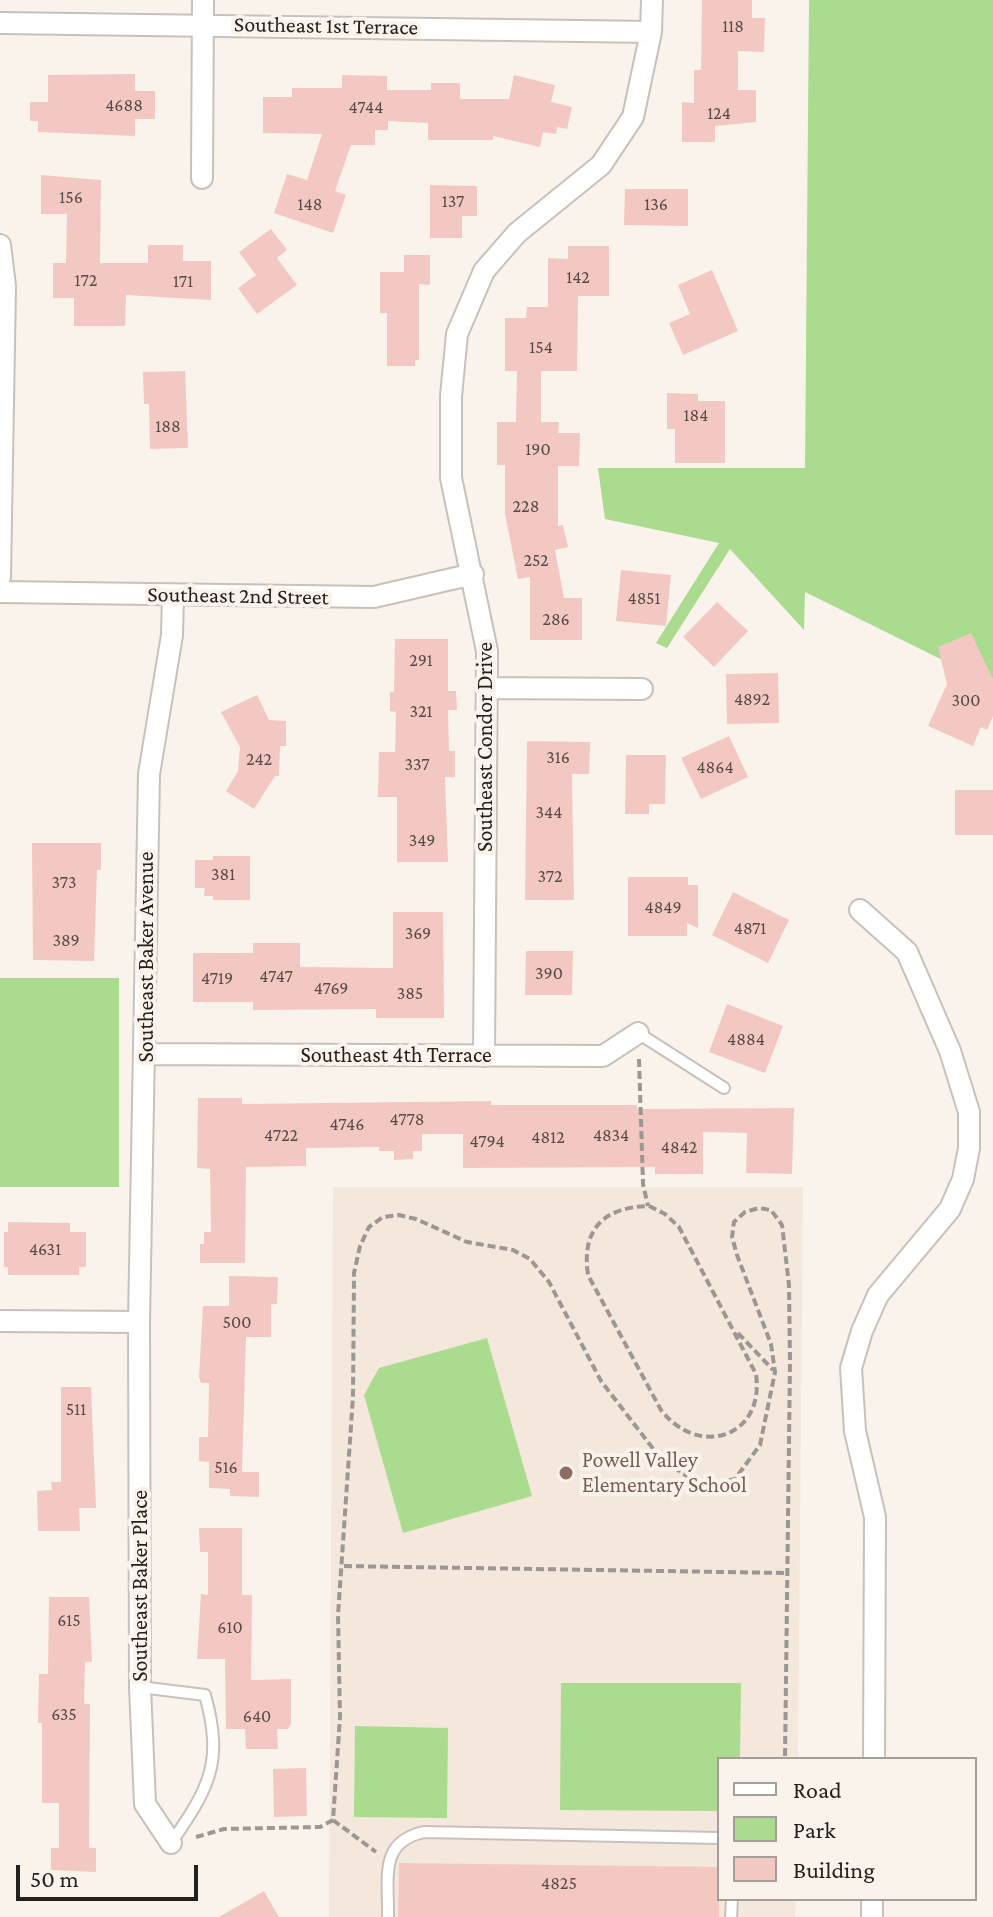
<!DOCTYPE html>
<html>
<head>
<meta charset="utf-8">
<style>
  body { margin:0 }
  #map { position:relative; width:993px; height:1917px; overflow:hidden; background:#faf3ec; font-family:"Crimson Pro",serif }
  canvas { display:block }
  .legend { position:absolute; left:717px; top:1757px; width:260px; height:144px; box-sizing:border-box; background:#faf3ec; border:2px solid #a49f9a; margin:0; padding:10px 14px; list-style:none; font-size:24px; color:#23211e }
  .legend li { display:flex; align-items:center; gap:16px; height:40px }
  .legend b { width:40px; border:2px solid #a49f9a }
  .scale { position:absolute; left:16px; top:1865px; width:182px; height:36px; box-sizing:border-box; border:4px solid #23211e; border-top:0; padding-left:10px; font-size:24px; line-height:28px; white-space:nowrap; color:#23211e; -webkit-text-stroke:6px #faf3ec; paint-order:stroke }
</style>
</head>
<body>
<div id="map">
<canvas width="993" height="1917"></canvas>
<ul class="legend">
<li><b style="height:10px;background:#fff"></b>Road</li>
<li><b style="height:22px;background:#aadb8e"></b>Park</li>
<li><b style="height:22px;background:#f3c8c2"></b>Building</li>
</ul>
<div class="scale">50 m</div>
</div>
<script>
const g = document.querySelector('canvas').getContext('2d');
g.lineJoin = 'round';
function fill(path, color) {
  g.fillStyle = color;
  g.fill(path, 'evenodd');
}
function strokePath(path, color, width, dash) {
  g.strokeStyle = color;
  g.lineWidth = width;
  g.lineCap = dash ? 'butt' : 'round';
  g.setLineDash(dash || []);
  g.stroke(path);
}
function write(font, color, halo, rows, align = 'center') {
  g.font = font + ' "Crimson Pro",serif';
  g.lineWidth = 8;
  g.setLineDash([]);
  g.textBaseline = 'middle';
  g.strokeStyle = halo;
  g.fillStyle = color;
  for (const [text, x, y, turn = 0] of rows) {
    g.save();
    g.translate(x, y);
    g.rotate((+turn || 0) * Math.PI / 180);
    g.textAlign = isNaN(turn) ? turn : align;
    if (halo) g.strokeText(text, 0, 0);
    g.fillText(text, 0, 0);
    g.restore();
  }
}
fill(new Path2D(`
  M333 1187H803L798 1759H719V1899H796L795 1917H329Z`), '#f4e7db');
fill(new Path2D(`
  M809 0H993V685L805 592 804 630 730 549 667 648 656 643 719 543 605 519 598 468H805Z
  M0 978H119V1187H0Z
  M487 1338 532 1496 403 1533 364 1395 379 1368Z
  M561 1683H741L740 1759H719V1811L560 1810Z
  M355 1726 448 1728 447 1818 354 1817Z`), '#aadb8e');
fill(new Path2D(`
  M702 0H752V18H765L764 52 738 51V90H756V122L715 126V142H682V102L694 103V70H701Z
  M135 74V91H155V119H135V136L38 132V121H30V102H48V75Z
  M342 75 387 76V90H431V83H460V99H509L514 75 555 85 551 102 572 107 567 129 557 127 556 134 543 132 540 147 493 136V140H428V123L388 121V130H375V145H351L335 191 346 195 333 233 274 213 287 174 307 180 322 134 263 133V97H292V88H342Z
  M41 175 101 180 100 263H148V245H183V261H211V300L126 295 125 326H74V298H53V263H66L67 214H41Z
  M430 185 477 186V216H462V238H430Z
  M625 189H688V226L624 225Z
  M271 229 287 250 277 258 297 285 257 314 238 288 256 275 239 252Z
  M568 246H609V296H578L577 371H541V422H559L558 433H580L579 466H558V526L563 525 568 547 555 550 564 598H582V640H530V577L518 579 505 514V465H497V422H516L517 371H505V318H526L527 307H548V258L568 259Z
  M404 255H430V285L419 284V360H415V366H387V313H380V272H404Z
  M712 270 738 331 683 355 669 323 690 314 678 285Z
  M185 371 188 448 150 449 149 404H144L143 372Z
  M667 393 698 394V401H725V463H675V429H667Z
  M621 570 671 575 666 626 616 621Z
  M717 602 748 631 714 667 683 637Z
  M971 633 993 679V716L987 730 981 727 973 746 928 726 947 684 938 647Z
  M395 639H448V691H456L457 710H448L449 751H455V777H445L448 862H397V797H378L379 752H395L396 712 390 711V692H394Z
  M778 673 779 723 727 724 726 674Z
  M257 695 269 720 286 721V746H280L279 776H275L254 809 226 791 238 771 240 747 221 712Z
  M729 736 748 777 701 799 681 758Z
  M527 741 590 742 589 774H572L574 900H525Z
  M626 755H666L665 804H649V814H625Z
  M955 790H993V835H955Z
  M32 843H101V870H97L94 961 33 960Z
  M213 856H250V900H213V896H204L205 888H195V860H213Z
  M628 877H688V885H698V928L687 923V936H628Z
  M733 892 789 920 768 963 712 935Z
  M393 912H443L444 1018H376V1009L253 1010V1002H193V953H253V943H300V967L393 968Z
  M526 951H573L572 995H525Z
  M727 1004 783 1026 765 1073 709 1052Z
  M198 1098H242V1104L491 1101V1105H637V1109L794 1108 792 1174 746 1173 747 1133 703 1132V1174H655V1167L463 1168V1134H422V1151H413V1159L394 1160V1151H379V1147L306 1148V1166L246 1167 245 1263H200V1244H204V1232H211L210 1169 197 1168Z
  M8 1222 70 1223V1232H86V1267H79V1275H8V1267H4V1232H8Z
  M229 1276 278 1277 277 1304H271V1337H246L242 1472H259V1497L230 1496V1489L209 1488V1462L199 1461V1437H208L209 1383H201L199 1377 203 1306H229Z
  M61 1387H91L96 1508H79L80 1531H38L37 1491 52 1490 51 1482H61Z
  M199 1528H242V1595H252L251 1680 291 1679V1724L288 1729H277L278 1749H246L245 1729H226L225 1659H197L201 1594 208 1595V1552H200Z
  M49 1597H89L92 1662H85L84 1704H90L89 1848H96V1872L51 1870V1848H59V1803H42V1723H38L39 1674H48Z
  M306 1768 307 1816 274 1817 273 1769Z
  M399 1863 719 1867V1917H398Z
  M264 1891 279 1917H219Z`), '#f3c8c2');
const lane = new Path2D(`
  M638 1033 724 1088
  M140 1687 205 1695C224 1763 209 1788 171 1843
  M388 1917C389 1879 378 1842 424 1832L719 1838
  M731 1917 732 1899`);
const street = new Path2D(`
  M0 23 651 32
  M202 178 203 0
  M0 245 5 286 0 577
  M0 592 374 597 473 574
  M488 688 642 689
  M860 910 907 952 950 1051 969 1112V1148L963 1179 950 1209 878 1295 862 1331 851 1368 855 1431 875 1517 874 1759
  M145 1054 603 1056 638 1033
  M484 1056 487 651 451 478V396L457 334 484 271 517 233 601 165 633 117 651 32 652 0
  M0 1321 139 1322
  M171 1843 145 1804 140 1687 139 1322 149 774 172 635 173 595
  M872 1917V1899`);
strokePath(lane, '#c8c1bb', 14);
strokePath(street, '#c8c1bb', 24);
strokePath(new Path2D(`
  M639 1059 643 1184 648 1206
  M649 1206 665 1214 679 1227 756 1374C765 1437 699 1459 661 1410L588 1275C581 1229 604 1207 649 1206Z
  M738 1333 773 1370
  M344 1566 787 1573
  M333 1820 376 1852
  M196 1837 224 1829 320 1827 333 1820 340 1717 338 1615 353 1397 354 1273 360 1246 369 1227 383 1217 399 1215 416 1219 467 1242 513 1250 530 1259 549 1282 601 1381 661 1459 693 1480 715 1484 735 1479 760 1445 775 1372 771 1344 737 1255 732 1237 734 1222 745 1212 759 1208 771 1210 782 1225 789 1285 790 1362 785 1759`), '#9c9792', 4, [8, 4]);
strokePath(lane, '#fff', 10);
strokePath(street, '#fff', 20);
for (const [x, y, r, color] of [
  [566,1473,8,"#8d6e63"]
]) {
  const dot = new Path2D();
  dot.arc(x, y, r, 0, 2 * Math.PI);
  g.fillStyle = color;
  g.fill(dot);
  strokePath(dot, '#faf3ec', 3);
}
write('18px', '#574b47', null, [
  ["118",733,26],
  ["4688",124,105],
  ["4744",366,107],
  ["124",719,113],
  ["156",71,197],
  ["137",453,201],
  ["148",310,204],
  ["136",656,204],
  ["142",578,277],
  ["172",86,280],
  ["171",183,281],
  ["154",541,347],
  ["184",696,415],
  ["188",168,426],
  ["190",538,449],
  ["228",526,506],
  ["252",536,560],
  ["4851",644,598],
  ["286",556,619],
  ["291",421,660],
  ["4892",752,699],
  ["300",966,700],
  ["321",421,711],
  ["316",558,757],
  ["242",259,759],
  ["337",417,764],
  ["4864",715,767],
  ["344",549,812],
  ["349",422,840],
  ["381",223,874],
  ["372",550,876],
  ["373",64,882],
  ["4849",663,907],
  ["4871",750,928],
  ["369",418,933],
  ["389",66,940],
  ["390",549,973],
  ["4747",276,976],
  ["4719",217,978],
  ["4769",331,988],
  ["385",410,993],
  ["4884",746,1039],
  ["4778",407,1119],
  ["4746",347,1124],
  ["4722",281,1135],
  ["4834",611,1135],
  ["4812",548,1137],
  ["4794",487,1141],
  ["4842",679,1147],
  ["4631",45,1249],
  ["500",237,1322],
  ["511",76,1409],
  ["516",226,1467],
  ["615",69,1620],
  ["610",230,1627],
  ["635",64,1714],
  ["640",257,1716],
  ["4825",559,1883]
]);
write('22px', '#23211e', '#faf3ec', [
  ["Southeast 1st Terrace",326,26,1],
  ["Southeast 2nd Street",238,596,1],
  ["Southeast Condor Drive",485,747,-90],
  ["Southeast Baker Avenue",146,957,-90],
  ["Southeast 4th Terrace",396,1055],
  ["Southeast Baker Place",140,1586,-90]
]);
write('22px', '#785e54', '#faf3ec', [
  ["Powell Valley",582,1460],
  ["Elementary School",582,1485]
], 'left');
</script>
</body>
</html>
